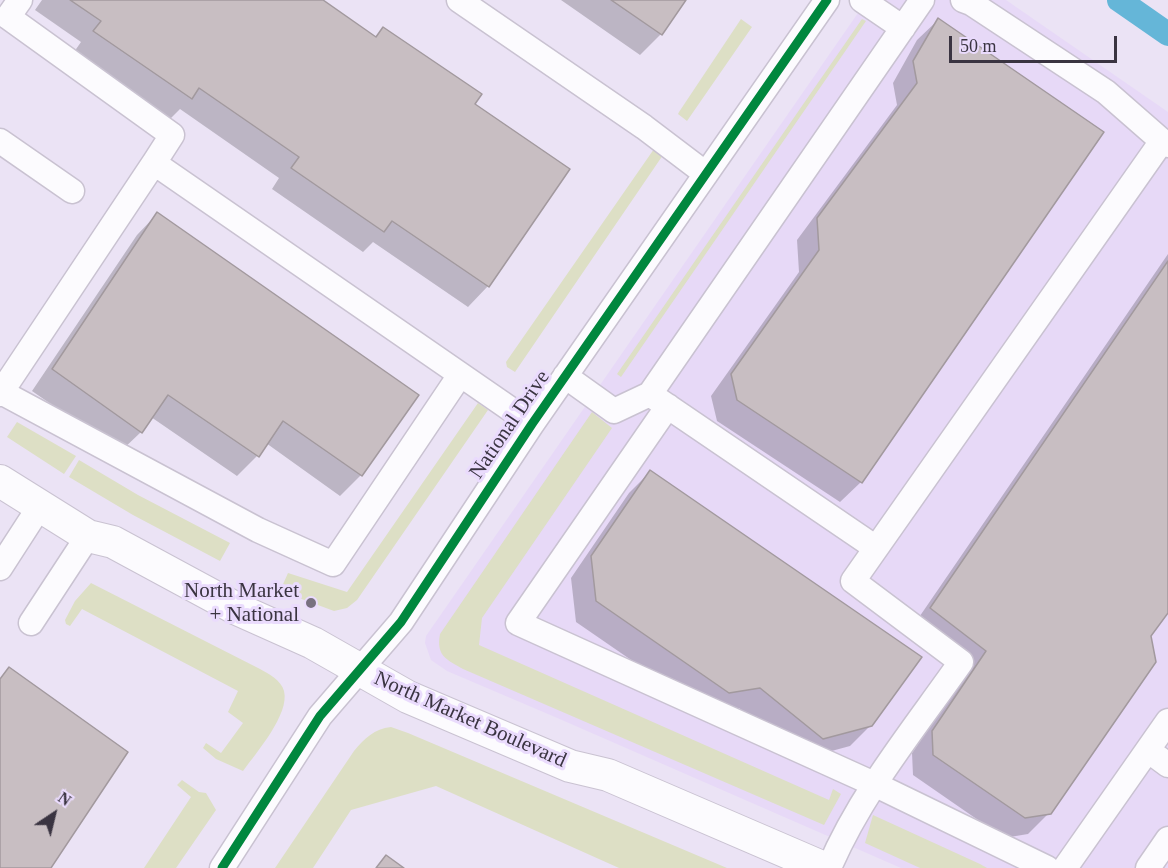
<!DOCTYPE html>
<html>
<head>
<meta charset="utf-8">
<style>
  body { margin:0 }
  #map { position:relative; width:1168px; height:868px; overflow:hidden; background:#ebe3f5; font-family:"Times New Roman",serif }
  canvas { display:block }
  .north { position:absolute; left:24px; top:784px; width:60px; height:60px; -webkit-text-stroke:4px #eadbfd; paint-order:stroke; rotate:35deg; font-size:16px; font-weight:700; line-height:24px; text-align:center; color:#3a3441 }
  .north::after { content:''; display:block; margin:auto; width:21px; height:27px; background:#3a3441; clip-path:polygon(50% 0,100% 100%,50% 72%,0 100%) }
  .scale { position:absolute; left:949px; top:36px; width:168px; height:27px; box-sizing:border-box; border:3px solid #3a3441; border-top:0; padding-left:8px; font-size:18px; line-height:21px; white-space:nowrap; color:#3a3441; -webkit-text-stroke:4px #eadbfd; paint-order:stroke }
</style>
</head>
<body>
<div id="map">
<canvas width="1168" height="868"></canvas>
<div class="north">N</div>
<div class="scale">50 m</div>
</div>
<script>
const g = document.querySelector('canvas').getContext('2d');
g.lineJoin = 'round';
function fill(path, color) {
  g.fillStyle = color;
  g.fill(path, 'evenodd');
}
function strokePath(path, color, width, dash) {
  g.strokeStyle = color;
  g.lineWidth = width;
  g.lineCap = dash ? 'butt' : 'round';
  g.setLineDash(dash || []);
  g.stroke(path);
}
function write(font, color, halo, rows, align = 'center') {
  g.font = font + ' "Times New Roman",serif';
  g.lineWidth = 6;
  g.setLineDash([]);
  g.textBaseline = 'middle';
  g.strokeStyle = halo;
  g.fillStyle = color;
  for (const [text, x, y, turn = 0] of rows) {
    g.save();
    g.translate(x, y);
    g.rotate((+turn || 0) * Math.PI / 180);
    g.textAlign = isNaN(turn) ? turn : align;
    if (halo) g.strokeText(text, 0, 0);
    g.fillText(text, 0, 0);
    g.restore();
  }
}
fill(new Path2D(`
  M867 0H1006L1168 112V868H901L555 717 447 671 431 660 425 643 426 636Z`), '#e7d9f7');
fill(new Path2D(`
  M741 19 752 27 687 121 678 114 679 112Z
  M862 19 866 21 621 377 617 374Z
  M654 149 663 155 515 372 507 367 506 362Z
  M478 403 488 410 357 600 347 608 334 611 280 591 288 573 347 592Z
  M592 412 612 428 482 618 479 645 829 800 833 789 841 794 824 825 463 669C446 659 436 656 440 634Z
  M17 422 76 456 64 474 7 437Z
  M79 460 138 495 230 543 220 561 133 515 69 477Z
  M91 583 260 669C269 674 281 680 284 691 290 714 256 753 243 771L216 759 203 748 206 743 221 753 243 723 228 712 238 691 82 609 70 626 66 624 65 620 75 601Z
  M391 727 408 733 727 868H619L436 786 351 810 313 868H275L354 751C365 738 374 729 391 727Z
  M182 780 199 792 206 793 216 810 176 868H144L191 797 177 785Z
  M873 815 980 864 987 868H920L865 843Z`), '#dddfc5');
fill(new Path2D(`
  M42 0H320L375 37 383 29 473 104 488 286 468 307 373 242 363 252 272 189 279 178 180 109 170 119 74 52 81 42 35 10Z
  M561 0H684L661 34 640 55Z
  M938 20 861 482 840 502 717 421 711 396 799 272 797 240 897 105 893 83 917 40Z
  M157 214 361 475 340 496 266 443 257 456 237 476 151 417 141 432 120 452 32 391 137 235Z
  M1168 254V610L1150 636 1049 813 1028 834 1004 838 913 775 912 753 967 672 911 629Z
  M650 472 871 725 850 746 802 759 739 708 708 713 576 622 571 578 629 493Z`), '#0003');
strokePath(new Path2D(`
  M1119 0 1168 34`), '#65b6d8', 24);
const building = new Path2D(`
  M70 0H323L376 37 383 27 482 94 475 104 570 169 489 287 392 221 384 232 291 168 299 157 199 88 192 99 93 31 101 21Z
  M611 0H686L662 35Z
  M938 18 1104 132 862 483 737 400 731 374 819 250 817 218 917 83 913 61Z
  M157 212 419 395 362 476 283 421 259 457 168 395 142 433 52 369Z
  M1168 261V613L1151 636 1156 662 1051 814 1025 818 933 755 932 731 986 651 930 608Z
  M650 470 922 657 872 726 823 739 760 688 729 693 596 601 591 556Z
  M9 667 128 752 51 868H0V679Z
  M386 855 404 868H376Z`);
fill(building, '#c8bec2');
strokePath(building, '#a2999e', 1.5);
const minor = new Path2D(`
  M20 0 8 17 172 135 154 163
  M459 0 644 127 706 174
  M862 0 903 28
  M963 0 971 3 1106 92 1162 141
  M0 141 72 191
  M565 376 614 411 650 394 922 0
  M1 392 258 530 333 564 460 375
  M0 394 154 163 532 424
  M654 397 876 548
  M668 406 518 623 874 784 1047 868
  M0 568 40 506
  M31 623 88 536
  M1149 751 1168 765
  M222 868 320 716 401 622 532 424 827 0
  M829 868C861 793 914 729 961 662L853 581 1162 141 1168 145
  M1065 868 1168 721
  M1148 868 1168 839`);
const major = new Path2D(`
  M0 481 88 536 113 542 237 609 313 643 408 697 570 766 608 775 824 868`);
strokePath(minor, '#c9c2d1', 27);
strokePath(major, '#c9c2d1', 34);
strokePath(minor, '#fcfbfe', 24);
strokePath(major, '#fcfbfe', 32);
strokePath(new Path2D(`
  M222 868 320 716 401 622 532 424 827 0`), '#00873e', 9);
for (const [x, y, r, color] of [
  [311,603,6,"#787180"]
]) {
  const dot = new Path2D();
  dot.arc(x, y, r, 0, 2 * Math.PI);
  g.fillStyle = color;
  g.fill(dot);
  strokePath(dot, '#eadbfd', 2);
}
write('21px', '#3a3441', '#eadbfd', [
  ["National Drive",510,425,-56],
  ["North Market Boulevard",470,720,24]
]);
write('21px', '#3a3441', '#eadbfd', [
  ["North Market",299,591],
  ["+ National",299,615]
], 'right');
</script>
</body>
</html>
